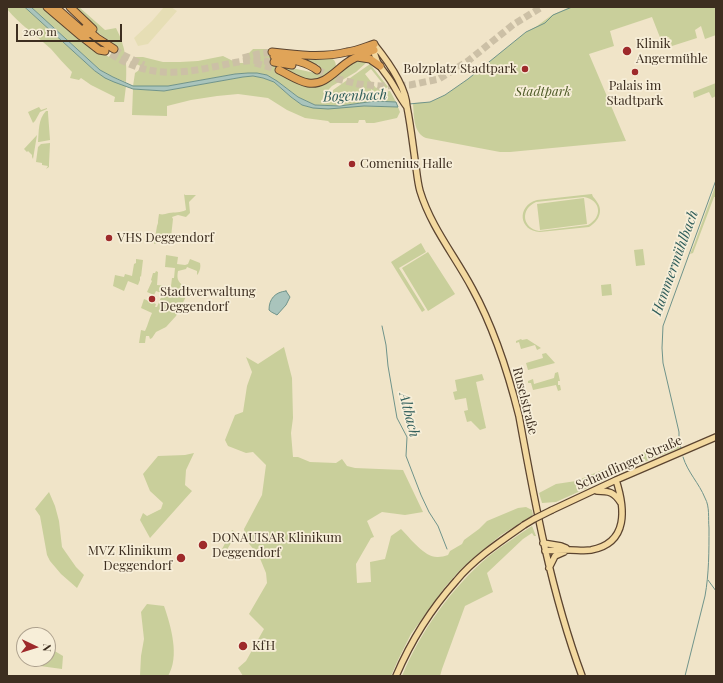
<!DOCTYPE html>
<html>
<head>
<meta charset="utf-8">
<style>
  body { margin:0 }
  #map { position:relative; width:723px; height:683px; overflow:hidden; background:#f0e4c8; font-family:"Playfair Display",serif }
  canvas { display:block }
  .frame { position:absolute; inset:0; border:8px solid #3d2e20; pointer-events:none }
  .north { position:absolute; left:16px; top:627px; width:40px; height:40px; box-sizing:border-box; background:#f7eed8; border:1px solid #ada18e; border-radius:50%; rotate:94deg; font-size:11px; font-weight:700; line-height:16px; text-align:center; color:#3d2e20 }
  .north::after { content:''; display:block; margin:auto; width:14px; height:18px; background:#9e2a2b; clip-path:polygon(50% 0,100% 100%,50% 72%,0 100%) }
  .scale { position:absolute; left:16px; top:24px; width:106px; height:18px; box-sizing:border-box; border:2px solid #3d2e20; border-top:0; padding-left:5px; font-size:12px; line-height:14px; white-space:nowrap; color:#3d2e20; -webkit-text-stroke:3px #f7eed8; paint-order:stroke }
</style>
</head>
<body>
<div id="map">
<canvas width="723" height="683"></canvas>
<div class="frame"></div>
<div class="north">N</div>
<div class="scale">200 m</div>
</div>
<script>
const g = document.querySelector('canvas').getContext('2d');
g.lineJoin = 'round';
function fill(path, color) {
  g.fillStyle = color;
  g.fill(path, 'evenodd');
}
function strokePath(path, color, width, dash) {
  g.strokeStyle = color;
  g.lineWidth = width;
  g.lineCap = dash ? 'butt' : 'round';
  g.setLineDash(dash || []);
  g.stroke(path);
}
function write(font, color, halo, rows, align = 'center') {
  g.font = font + ' "Playfair Display",serif';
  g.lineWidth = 3.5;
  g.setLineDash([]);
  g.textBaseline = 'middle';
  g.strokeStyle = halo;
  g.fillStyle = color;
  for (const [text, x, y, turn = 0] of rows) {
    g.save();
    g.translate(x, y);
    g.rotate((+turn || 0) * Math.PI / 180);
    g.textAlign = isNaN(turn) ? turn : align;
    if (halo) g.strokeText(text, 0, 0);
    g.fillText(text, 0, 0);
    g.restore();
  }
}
fill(new Path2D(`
  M164 7H171L177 11 148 44 138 46 134 38 152 21Z`), '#e6deb5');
fill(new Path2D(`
  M7 7H25L95 71C105 78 114 82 126 86L124 102H114L115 97 91 85 81 78 79 80 70 78 72 72C65 65 58 57 51 49 36 35 20 25 7 9Z
  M31 7H45L90 45 109 57 116 46 97 32 72 7H79L105 30 116 28C126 47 127 62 126 82L113 77 100 70Z
  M570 7H716V35L705 39 701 26 695 30 697 38 672 46 669 37 661 40 652 17 610 31 614 46 589 54 626 141 510 152H500L426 138C413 133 414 115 413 103L430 102 445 95 468 79 526 32 537 26 552 15Z
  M253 49H273L272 63 288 66 292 68 315 73 319 65 302 59H295L288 55 330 57C335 60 336 62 336 68 325 80 310 84 296 77 290 75 285 71 279 68L278 72C286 76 294 81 303 84 332 92 344 57 368 60L366 63 356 72 332 86 329 89 327 102 344 100 378 95 371 89V91L344 95 333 94V90L370 64 388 87 384 89 382 86 383 84 371 69 365 74 376 88 378 87 383 92 390 91 396 102 375 101 340 106 315 105 298 97 277 81 267 75 257 73H248L235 74 168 86H133L135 73 142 68V67L135 63 134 57H143L163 62H180L198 61 223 56 237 63H244L247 53H249Z
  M253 76 263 78 274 82 291 97 302 105 313 108 364 106 398 107 400 112 397 118 374 123H366L365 120H359L358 123H330L328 121 305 118 287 110 268 98 238 94 217 96 191 100 167 106V116L132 115 133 89 164 91 243 77Z
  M716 83V96L712 98 709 92 694 98 693 92Z
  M39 107 41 110 47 108V109L40 112 35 121 33 123 28 112Z
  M46 111H48V113L50 140 39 142H38C39 131 38 119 46 111Z
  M37 135 33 159 32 157V155L28 151 27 152 24 149Z
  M50 143 49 164V167L46 169 48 166 42 165V163L36 162 38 147 41 144Z
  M716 184V197H714L693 253 690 254 694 245Z
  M184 194 185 195H196L189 202 190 213 186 217 178 215 172 217 173 219 171 237 161 236 160 242 154 244 157 226 158 223V221L159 214C163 215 165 214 169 213 175 212 180 213 186 210Z
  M592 194C593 198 595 198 597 202 604 211 598 222 589 227L540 232C519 231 516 206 537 200ZM584 197C601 200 603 217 588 225L539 231C522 228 520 209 536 202Z
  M584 198 587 224 540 230 537 204Z
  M421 243 426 252 399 268 425 310 422 312 391 262Z
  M643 249 645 265 636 266 634 250Z
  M428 252 455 294 428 311 402 268Z
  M166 255 178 257 177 264 185 265 188 264 190 259 200 263C201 267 200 270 198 274L197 275V271L187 267 186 269 178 271C176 282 180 281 185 289H190L176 316 166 327 156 332 152 338 150 339 149 336H146L145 343H139L141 330 145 331C148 325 149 319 152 313L141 308 144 299 156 304 155 307H157L162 295 161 293 156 291 154 295 147 292 152 281 151 280 153 273H155L156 271 158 272 157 285 171 286 172 278H174L175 268 165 267Z
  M136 259 143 260 141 277 140 276V280L138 285 128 281 124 291 113 286 115 275 124 277 125 274 132 276 134 264 136 263Z
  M611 284 612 295 602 296 601 285Z
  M521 339 522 340 527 339 541 348 537 350 535 345 521 349 519 342 516 343V341Z
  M284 347 292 378 293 418 291 433 293 457H298L310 462 336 463 342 459 347 466 355 468 403 470 423 512 405 515 382 512 367 521 374 537 371 538 356 564 357 583 371 582 370 562 385 559 391 536 401 529C410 538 425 558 438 557 441 557 445 556 448 555L450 551 462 544 464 540 479 529 487 521 518 508 526 507 532 510 533 515 501 535 473 558 460 570 445 587 411 634 398 660 391 676H243L238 668 246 661 264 629 249 614 267 583 266 573 259 556 246 540 244 529 262 495 266 465 253 452 246 453 228 446 225 440 235 415 243 412 247 386 252 372 246 357 258 364Z
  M546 353 555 363 528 370 526 363 543 358 542 354Z
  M558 372 560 381H558V385H560L561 390 558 391 556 385 533 390 531 383H528V381L533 379 534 384 554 378 555 373Z
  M482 374 484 380 476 382 486 428 480 430 471 421 467 422 464 411 468 410 466 398 455 400 453 392 457 391 455 380Z
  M676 442 680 448 649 460 556 502 542 503 539 493 556 484 576 481 645 452 650 456Z
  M194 453 186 470 185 485 192 491 150 538 140 520 143 513 147 516 161 509 163 503 150 491 143 474 158 456 185 455Z
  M49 492 55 506 59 521 62 547 76 567 84 575 77 588 61 574 50 561 47 555 40 516 35 509Z
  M532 526 536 536H534L532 533 523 539 487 573 493 592 465 606 442 669 440 676H402C420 632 452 587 489 556 503 545 517 536 532 526Z
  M232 530 237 533 225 553 221 551Z
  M147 604 164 606C171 626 180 657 168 676H140L141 656 144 639 141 612Z
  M48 647 63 656 62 669 40 666 39 659H48Z`), '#c9cf9b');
const water = new Path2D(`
  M25 7H31L100 70 113 77 133 86H168L235 74 248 73H257L267 75 277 81 298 97 315 105 340 106 375 101 396 102 398 107 364 106 328 109 313 108 302 105 291 97 274 82 263 78 253 76 243 77 164 91 133 89 114 82 105 78 95 71Z
  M286 291 290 297 286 305 277 315C274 313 272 313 269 310 269 299 275 292 286 291Z`);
fill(water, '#a9c4bc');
strokePath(water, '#6f938a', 1);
strokePath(new Path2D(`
  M409 104 430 102 445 95 468 79 526 32 545 23 553 15 572 7
  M382 326 386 345 388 366 397 418 407 437 406 456 421 495 429 512 438 526 447 549
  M681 448 679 441V432L663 363 662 348 663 326 716 180
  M683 457C688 473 699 483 705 498 710 507 708 518 709 528 709 551 709 574 705 596L685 676
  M708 580 716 591`), '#6f938a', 1);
strokePath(new Path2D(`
  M114 49 123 55 144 65
  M111 54C145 76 175 75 213 67 224 65 235 62 246 61 255 60 265 61 274 62
  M243 58 258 54 272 52
  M255 63 279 70
  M317 70 338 79 358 84 380 86 410 85 439 79 468 61 514 24 542 7`), '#ccc0a6', 7, [7, 3.5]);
const major = new Path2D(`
  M374 44C387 60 406 86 407 107 411 127 413 147 416 167 417 175 418 184 420 191 431 227 455 256 472 288 494 328 508 372 519 416 535 504 551 592 582 676
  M374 47C374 62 382 68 390 80 396 89 400 98 407 107
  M597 491C609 491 614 492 621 503
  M552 510 616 480 716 437
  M543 543 561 546 566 548
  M545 551C553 550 561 550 570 550 577 550 584 551 591 550 629 543 625 508 616 480
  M549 568 555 556 564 552
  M396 676C411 641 431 609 456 581 474 559 501 541 524 525`);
const highway = new Path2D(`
  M47 7 81 36 99 50 105 51
  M55 7 87 35
  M70 7 93 29
  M85 28 97 38 114 49
  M272 52C297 55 323 58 347 52 356 51 365 47 374 44
  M274 56C288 59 305 61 317 70
  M357 57 370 59 380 66
  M274 62 292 65
  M279 70C288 74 297 81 308 83 326 86 337 68 351 60 358 56 366 53 374 50`);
strokePath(major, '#5b4430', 8);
strokePath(highway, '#5b4430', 9);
strokePath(major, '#f3d9a0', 5.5);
strokePath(highway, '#e0a458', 7);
const majorBridge = new Path2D(`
  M524 525 534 519 552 510`);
strokePath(majorBridge, '#5b4430', 8, []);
strokePath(majorBridge, '#f3d9a0', 5.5);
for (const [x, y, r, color] of [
  [627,51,5,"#9e2a2b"],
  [525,69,4,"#9e2a2b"],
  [635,72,4,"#9e2a2b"],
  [352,164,4,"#9e2a2b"],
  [109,238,4,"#9e2a2b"],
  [152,299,4,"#9e2a2b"],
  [203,545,5,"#9e2a2b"],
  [181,558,5,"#9e2a2b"],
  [243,646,5,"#9e2a2b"]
]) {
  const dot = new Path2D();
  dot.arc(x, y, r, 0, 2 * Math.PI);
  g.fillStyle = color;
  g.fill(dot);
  strokePath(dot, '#f7eed8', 1.5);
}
write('13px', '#3d2e20', '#f7eed8', [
  ["Klinik",636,44],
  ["Angermühle",636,59],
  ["Bolzplatz Stadtpark",517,69,"right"],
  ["Palais im",635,86,"center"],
  ["Stadtpark",635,101,"center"],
  ["Comenius Halle",360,164],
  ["VHS Deggendorf",117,238],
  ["Stadtverwaltung",160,292],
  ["Deggendorf",160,307],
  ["DONAUISAR Klinikum",212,538],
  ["Deggendorf",212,553],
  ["MVZ Klinikum",172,551,"right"],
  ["Deggendorf",172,566,"right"],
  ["KfH",252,646]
], 'left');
write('italic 13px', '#4d5a26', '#f7eed8', [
  ["Stadtpark",543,92]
]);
write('13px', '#3d2e20', '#f7eed8', [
  ["Ruselstraße",525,401,76],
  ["Schauflinger Straße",629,463,-24]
]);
write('italic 14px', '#2f5d5a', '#f7eed8', [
  ["Bogenbach",355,96,-2],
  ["Hammermühlbach",675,263,-70],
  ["Altbach",409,415,76]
]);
</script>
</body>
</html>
